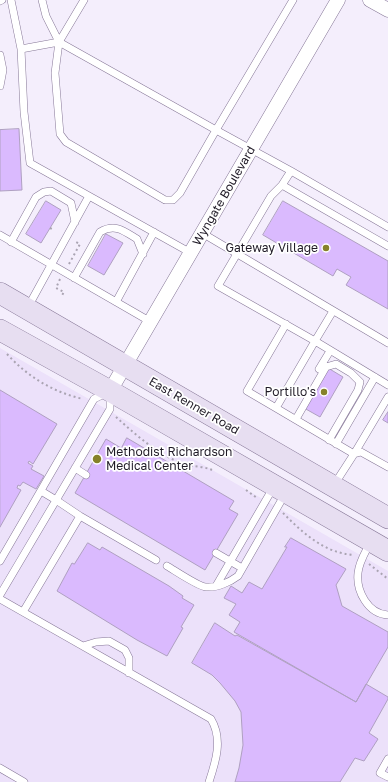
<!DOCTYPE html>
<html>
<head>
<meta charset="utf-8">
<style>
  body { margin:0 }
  canvas { display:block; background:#f4eefc }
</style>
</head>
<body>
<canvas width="388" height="782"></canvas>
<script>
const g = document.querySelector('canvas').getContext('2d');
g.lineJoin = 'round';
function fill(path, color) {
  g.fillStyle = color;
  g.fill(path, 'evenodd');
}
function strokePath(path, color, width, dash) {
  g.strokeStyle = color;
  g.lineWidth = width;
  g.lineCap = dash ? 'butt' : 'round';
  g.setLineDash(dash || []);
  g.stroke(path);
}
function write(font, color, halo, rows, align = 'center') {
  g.font = font + ' "Golos Text",sans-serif';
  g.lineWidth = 3.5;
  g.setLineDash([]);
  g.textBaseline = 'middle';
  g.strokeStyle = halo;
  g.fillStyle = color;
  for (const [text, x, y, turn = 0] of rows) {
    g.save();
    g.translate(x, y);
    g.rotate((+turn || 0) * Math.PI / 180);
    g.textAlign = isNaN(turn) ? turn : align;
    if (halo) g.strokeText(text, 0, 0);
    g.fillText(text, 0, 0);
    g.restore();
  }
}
fill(new Path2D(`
  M0 348 388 571V782H0Z`), '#ece1fa');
const building = new Path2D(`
  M19 129 22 190 0 191V130Z
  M46 201 61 210 41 243 26 234Z
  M283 201 388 261V309L346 285 351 277 337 269 333 276 263 235Z
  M106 234 123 243 104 275 88 266Z
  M328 368 343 377 320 417 304 408Z
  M0 390 57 424 33 464 29 461 28 463 33 466 31 469 44 476 36 489 23 482 20 486 18 485 17 488 21 490 0 527Z
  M388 412V423L383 420Z
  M127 438 234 501 229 509 238 514 205 570 75 493 106 439 121 448Z
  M291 538 346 569 336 585 342 606 388 632V647L356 702 234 632 240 622 229 615 236 604 224 598 231 586 242 593 249 582 262 589 287 547H285Z
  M88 543 100 550 102 547 169 586 183 596 182 598 194 605 181 627 183 628 167 656 137 640 57 591 72 563 74 564Z
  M215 623 235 636 237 635 356 702 366 684 388 697V699L369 733 378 739 364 761 355 758 340 782H235L239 768 243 745 241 712 235 701 220 683 212 675 192 663Z`);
fill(building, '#dabafe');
strokePath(building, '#afa0c1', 1);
const lane = new Path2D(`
  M11 0 21 49 24 112 30 163 191 253
  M42 0 46 16 59 42 216 130 180 193 173 200H165L66 142 60 134 55 73 59 42
  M293 0 216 130 291 171 388 227
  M0 1 2 0
  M21 49 59 42 84 0
  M0 55 3 70 0 86
  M291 171 282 185 388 246
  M282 185 271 196 218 286 315 341 333 311
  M202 233 388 343
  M0 235 151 322
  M11 242 36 197 44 192 51 191 71 203 75 222
  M74 278 100 232C115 223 124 231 137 239L143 254
  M116 302 154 232
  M28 307 89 196
  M286 324 247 391 276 408 315 341 388 385
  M319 369 330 351
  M276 408 354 454 388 397
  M296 419 326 367 336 364 351 373 360 382 358 390 329 440
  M336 444 375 377
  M75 468 86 475
  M334 485 354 454 361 452 388 467
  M41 491 56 500 80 516 156 560
  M370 543C365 553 359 562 358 573 356 591 368 614 388 615
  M216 553 242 568
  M0 561 94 399 110 391V409L0 595
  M167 566C174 570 199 587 206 587 217 588 230 582 238 576L285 494
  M216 586 273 488
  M0 599 211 719C223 739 216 761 209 782
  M23 612 80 516
  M83 646 96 642 109 641 125 650 129 658V673
  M388 759 380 773 388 777
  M0 768 24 782`);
const street = new Path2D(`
  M370 0 388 10
  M110 391 338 0`);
const secondary = new Path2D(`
  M0 293 388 518
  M0 330 110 391 388 551`);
strokePath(lane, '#867797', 8);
strokePath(street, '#867797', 15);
strokePath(secondary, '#867797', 22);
strokePath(new Path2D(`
  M50 228 54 230
  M69 264 80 244 74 241
  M60 279 56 288 64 292 61 297
  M7 354C28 377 53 392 83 399
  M116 417C136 435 158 455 184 464 193 467 203 466 212 470
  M246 490 257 498
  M283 513C303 533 324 553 354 555
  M369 564 388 579`), '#aaa4b2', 2, [2, 3]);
strokePath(lane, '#fff', 7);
strokePath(street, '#fff', 14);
strokePath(secondary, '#e7def1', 21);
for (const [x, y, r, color] of [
  [326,248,4,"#86822a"],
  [324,392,4,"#86822a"],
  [97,459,5,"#86822a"]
]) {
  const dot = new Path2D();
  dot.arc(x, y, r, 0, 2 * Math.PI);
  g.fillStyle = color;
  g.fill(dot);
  strokePath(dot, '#fff', 1.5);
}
write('12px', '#1f1a26', '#fff', [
  ["Wyngate Boulevard",224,196,-60],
  ["East Renner Road",194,406,30]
]);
write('12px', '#1f1a26', '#fff', [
  ["Gateway Village",318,248],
  ["Portillo's",316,392],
  ["Methodist Richardson",106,452,"left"],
  ["Medical Center",106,466,"left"]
], 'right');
</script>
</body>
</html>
